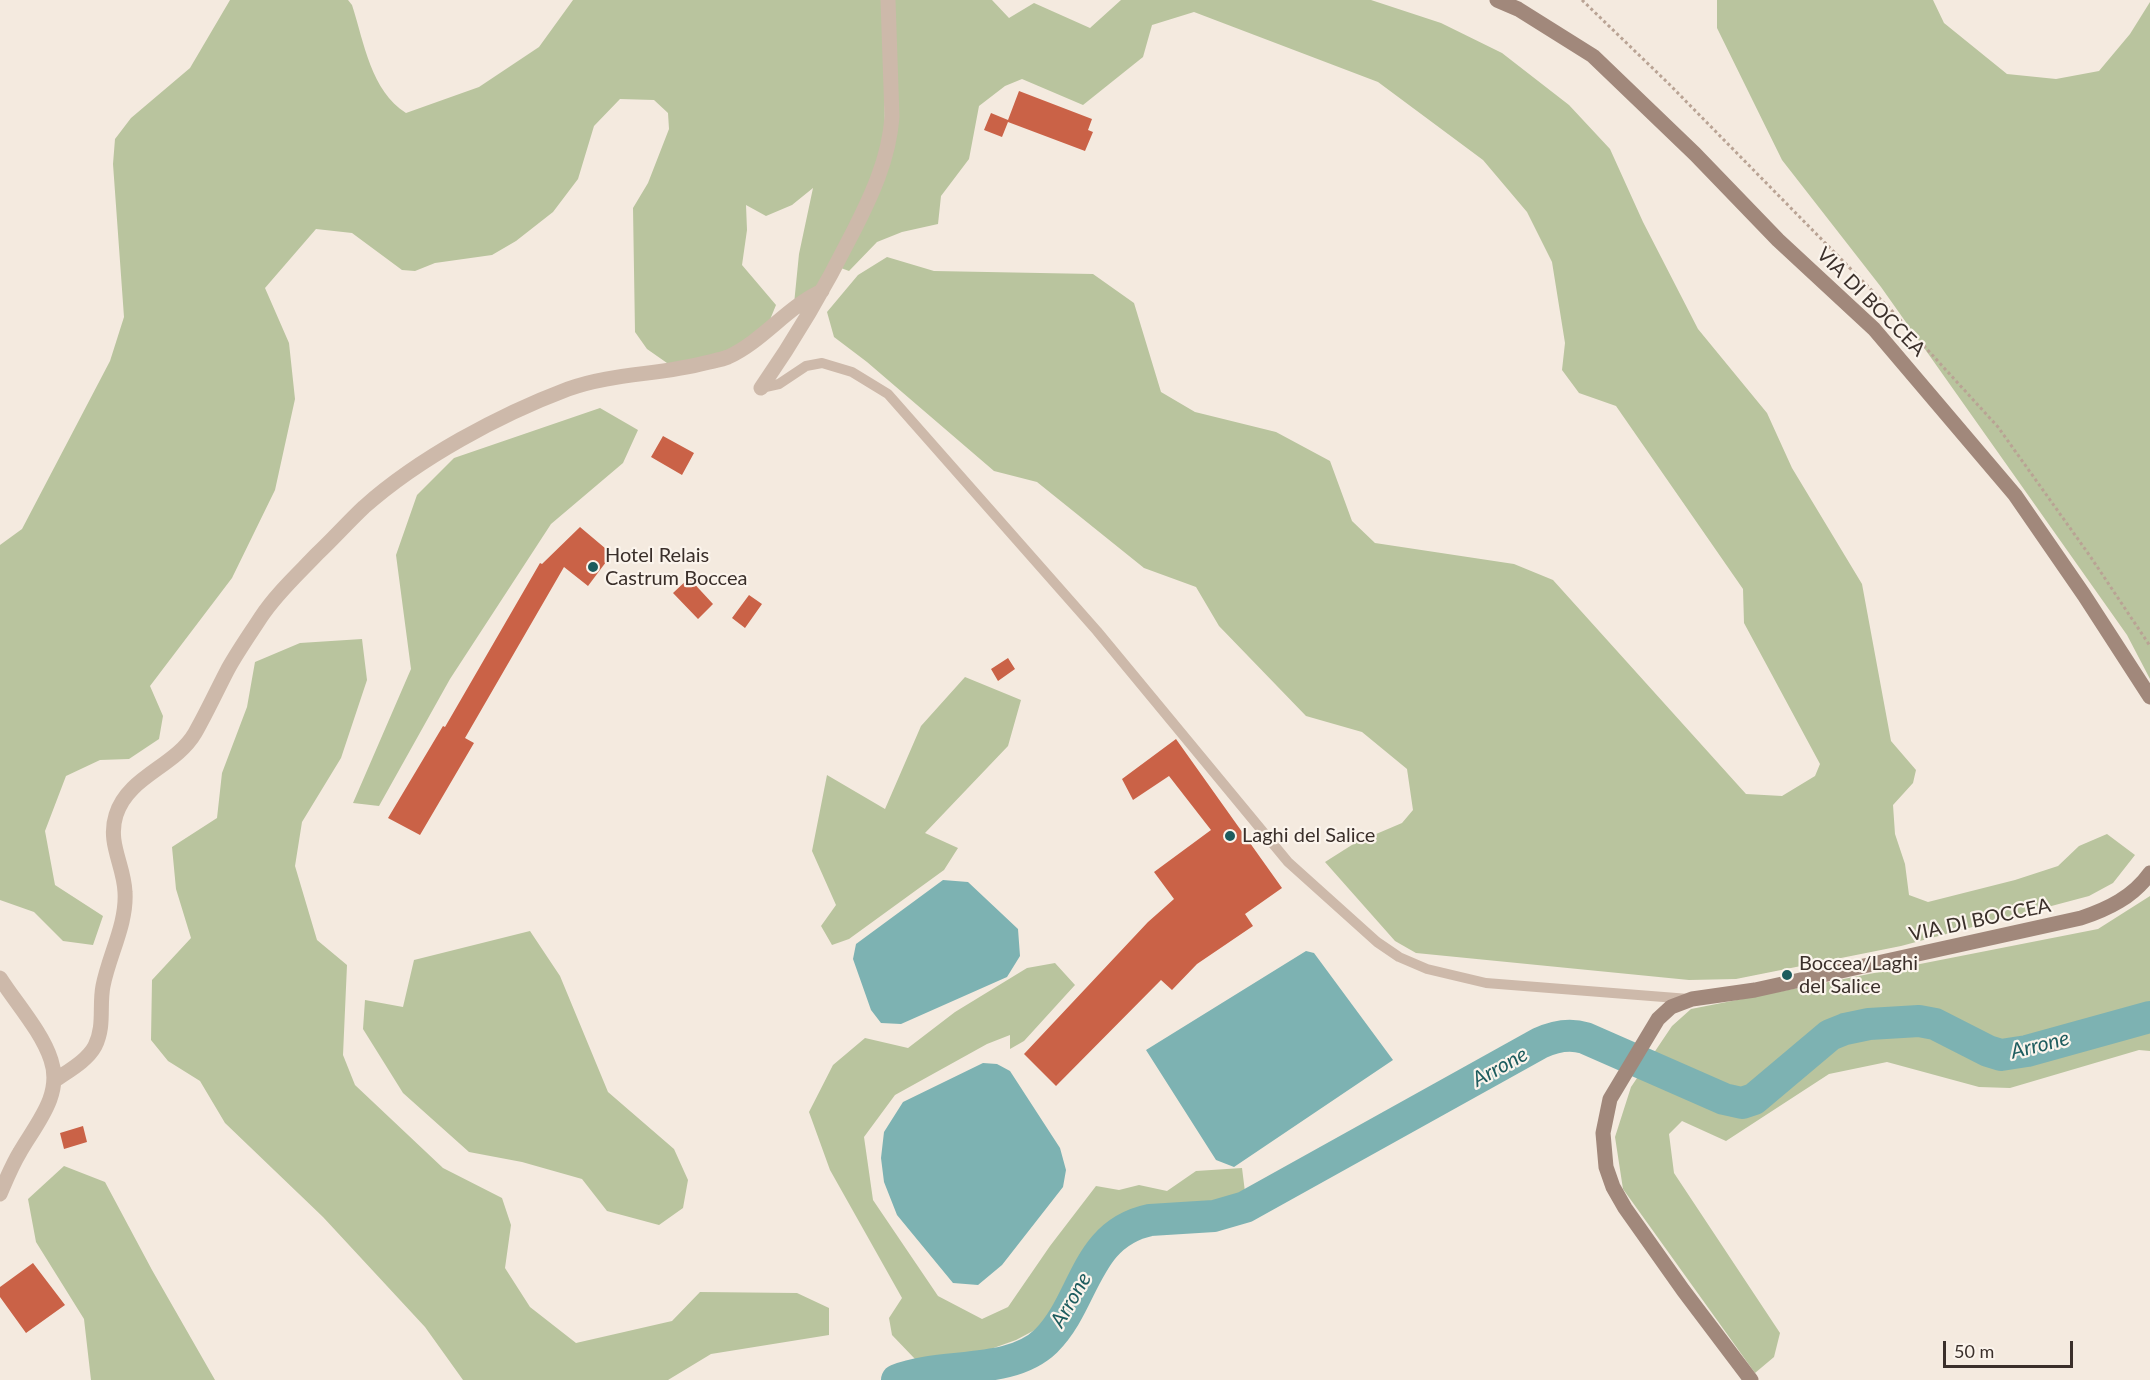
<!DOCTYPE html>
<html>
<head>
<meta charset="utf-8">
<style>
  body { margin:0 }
  #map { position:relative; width:2150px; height:1380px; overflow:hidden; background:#f4eadf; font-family:Lato,sans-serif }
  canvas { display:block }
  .scale { position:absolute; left:1943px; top:1341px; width:130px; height:27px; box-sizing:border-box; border:3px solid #3a2f2a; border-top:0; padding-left:8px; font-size:18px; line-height:21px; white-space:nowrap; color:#3a2f2a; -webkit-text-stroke:4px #fbf4ec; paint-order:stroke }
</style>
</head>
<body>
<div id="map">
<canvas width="2150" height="1380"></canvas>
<div class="scale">50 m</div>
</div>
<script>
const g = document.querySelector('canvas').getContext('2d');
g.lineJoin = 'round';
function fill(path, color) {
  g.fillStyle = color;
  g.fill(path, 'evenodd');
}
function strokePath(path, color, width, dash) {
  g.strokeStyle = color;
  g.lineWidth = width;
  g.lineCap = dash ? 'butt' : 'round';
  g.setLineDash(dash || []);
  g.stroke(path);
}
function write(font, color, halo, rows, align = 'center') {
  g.font = font + ' Lato,sans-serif';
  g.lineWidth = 4.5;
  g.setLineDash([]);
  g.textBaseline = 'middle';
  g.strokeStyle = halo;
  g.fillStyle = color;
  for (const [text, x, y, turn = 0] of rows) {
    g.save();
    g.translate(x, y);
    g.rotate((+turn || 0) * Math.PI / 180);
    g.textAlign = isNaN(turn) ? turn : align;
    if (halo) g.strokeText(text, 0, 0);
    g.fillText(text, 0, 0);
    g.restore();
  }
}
fill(new Path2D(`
  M230 0H348L352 5C364 42 371 91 406 113L479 87 539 47 573 0H883L885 133 872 179 806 313 793 314 799 254 813 188 792 205 766 216 746 205 747 230 742 265 776 305 765 332 702 363H667L647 349 635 332 633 208 648 183 669 129 668 113 654 100 620 99 594 126 578 179 553 212 516 241 492 255 435 263 415 271 402 270 352 233 316 229 265 288 289 343 295 399 275 490 232 578 150 686 163 716 159 739 129 759 100 760 66 776 45 831 55 885 103 916 93 945 63 941 34 912 0 900V545L22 529 110 361 124 317 113 164 115 139 131 118 190 68Z
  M892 0H992L1009 18 1034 3 1090 28 1121 0H1371L1441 23 1502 53 1569 105 1610 149 1643 222 1698 329 1767 413 1792 468 1862 584 1891 741 1916 770 1913 783 1893 805 1895 834 1905 864 1909 895 1928 902 2015 880 2058 866 2079 846 2107 834 2135 855 2113 883 2089 896 1901 946 1736 979 1689 980 1416 953 1395 941 1325 862 1355 843 1402 823 1413 810 1407 769 1362 732 1306 716 1219 626 1196 587 1144 568 1037 482 994 471 867 362 834 337 827 312 858 275 887 257 934 271 1093 274 1134 303 1161 392 1195 412 1276 432 1330 461 1352 521 1375 543 1514 564 1553 580 1746 794 1782 796 1815 776 1820 764 1744 623 1743 589 1616 406 1579 393 1562 370 1565 343 1552 262 1527 212 1483 160 1378 82 1194 12 1152 25 1143 57 1083 105 1022 79 1005 86 979 106 969 159 941 196 938 224 902 232 877 242 849 271 841 268 886 166Z
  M1717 0H1933L1944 23 2007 74 2056 79 2099 71 2130 34 2150 2V679L2127 635 1881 287 1782 160 1717 28Z
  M600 408 638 430 623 463 551 524 450 679 379 806 353 803 411 669 396 555 417 495 454 458Z
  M362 639 367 680 341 758 302 822 295 866 317 940 347 965 343 1055 355 1085 443 1168 502 1198 511 1225 505 1268 530 1307 576 1343 672 1321 700 1292 797 1293 829 1308V1335L711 1354 668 1380H463L425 1327 323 1217 225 1123 200 1081 168 1061 151 1040 152 980 191 938 176 889 172 847 217 818 222 773 247 707 255 662 300 643Z
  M965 677 1021 700 1008 746 925 833 958 848 944 870 849 939 832 945 821 926 836 905 812 851 827 775 885 809 921 726Z
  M2150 896V1051L2139 1050 2010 1088 1979 1087 1887 1062 1829 1074 1726 1141 1682 1121 1669 1134 1674 1173 1780 1333 1774 1357 1755 1373 1623 1189 1615 1137 1631 1087 1672 1026 1691 1009 2098 929Z
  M530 931 560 976 608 1092 674 1149 688 1180 683 1208 659 1225 607 1211 582 1179 522 1162 469 1152 403 1093 363 1029 365 1000 403 1007 414 960Z
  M1055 963 1075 985 1024 1041 1010 1049V1035L987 1044 895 1095 864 1137 873 1200 938 1296 982 1319 1008 1307 1050 1246 1096 1186 1119 1190 1139 1185 1167 1191 1196 1171 1242 1168 1245 1192 1217 1206 1155 1212 1106 1231 1050 1322 1016 1340 957 1361 915 1359 892 1335 889 1318 902 1298 830 1170 809 1112 833 1065 865 1038 908 1048 955 1012 1027 968Z
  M64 1166 105 1182 152 1270 215 1380H91L84 1319 36 1242 28 1199Z`), '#b9c49e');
fill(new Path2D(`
  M943 880 968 882 1018 929 1020 956 1007 977 901 1024 881 1023 871 1010 853 959 856 944Z
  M1306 951 1314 953 1393 1060 1234 1167 1216 1160 1146 1050Z
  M983 1063 997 1064 1010 1071 1060 1148 1066 1170 1063 1187 1002 1265 978 1285 953 1283 897 1215 884 1182 881 1158 884 1132 903 1102Z`), '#7db2b2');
strokePath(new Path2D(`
  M897 1380C942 1362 1010 1376 1046 1341 1086 1301 1084 1234 1150 1220L1214 1216 1245 1207 1540 1043C1555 1036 1569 1033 1585 1038L1724 1099 1742 1103 1754 1099 1830 1035 1845 1029 1869 1024 1919 1021 1935 1024 1988 1051 2001 1055 2027 1051 2150 1017`), '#7db2b2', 32);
fill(new Path2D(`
  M1019 91 1092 119 1088 130 1093 132 1085 151 1008 122 1002 137 984 130 991 113 1008 120Z
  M663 436 694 453 682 475 651 457Z
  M580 527 612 554 588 586 564 567 465 738 474 743 420 835 388 818 443 726 445 727 540 563 542 564Z
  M689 578 713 604 698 619 673 593Z
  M749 595 762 604 745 628 732 618Z
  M1008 658 1015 669 998 681 991 669Z
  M1176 739 1282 888 1245 914 1253 926 1197 964 1172 990 1161 980 1056 1086 1024 1054 1148 922 1174 899 1154 872 1211 830 1169 776 1133 800 1122 779Z
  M83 1126 87 1142 64 1149 60 1133Z
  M33 1263 65 1305 26 1333 0 1297V1287Z`), '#ca6247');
strokePath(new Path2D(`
  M1582 0 1669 84 1894 313 1998 427 2090 556 2150 646`), '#b9a394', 3, [3, 3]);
strokePath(new Path2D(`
  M761 388 779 384 806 366 822 363 852 372 888 394 1097 631 1288 862 1377 942 1399 957 1427 969 1486 983 1689 999`), '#cdb9aa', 10);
strokePath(new Path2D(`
  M761 388C795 339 825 288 852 234 871 197 889 159 892 117L888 0
  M0 978C16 1003 42 1032 51 1060 63 1095 36 1124 20 1152 12 1165 6 1180 0 1194
  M54 1081C68 1071 87 1061 95 1046 105 1026 99 1006 103 986 109 955 127 924 125 892 124 865 107 843 116 815 128 776 175 767 195 733 207 712 217 690 228 669 238 651 250 634 261 617 276 594 298 574 317 554 333 539 348 522 364 507 419 458 499 415 568 389 612 373 660 375 705 363 712 361 721 360 728 357 763 341 787 307 822 291`), '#cdb9aa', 15);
strokePath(new Path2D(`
  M1497 0 1518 9 1593 56 1695 154 1778 240 1874 329 2015 495 2084 595 2150 697
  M1751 1380 1683 1290 1625 1208 1613 1187 1606 1167 1603 1133 1610 1099 1658 1019 1671 1007 1692 999 1755 990 2081 918C2108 909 2133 897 2150 873`), '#a1887b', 15);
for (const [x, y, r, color] of [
  [593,567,6,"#1d5c5e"],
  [1230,836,6,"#1d5c5e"],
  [1787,975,6,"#1d5c5e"]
]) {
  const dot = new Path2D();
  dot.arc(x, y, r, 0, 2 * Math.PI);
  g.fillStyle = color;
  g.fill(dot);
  strokePath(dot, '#fbf4ec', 2);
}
write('20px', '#3a2f2a', '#fbf4ec', [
  ["VIA DI BOCCEA",1871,302,45],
  ["VIA DI BOCCEA",1980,920,-12]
]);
write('20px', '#3a2f2a', '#fbf4ec', [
  ["Hotel Relais",605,556],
  ["Castrum Boccea",605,579],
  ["Laghi del Salice",1242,836],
  ["Boccea/Laghi",1799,964],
  ["del Salice",1799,987]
], 'left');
write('italic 21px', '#1d5c5e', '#fbf4ec', [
  ["Arrone",2040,1045,-14],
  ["Arrone",1500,1067,-29],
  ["Arrone",1071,1300,-60]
]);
</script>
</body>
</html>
